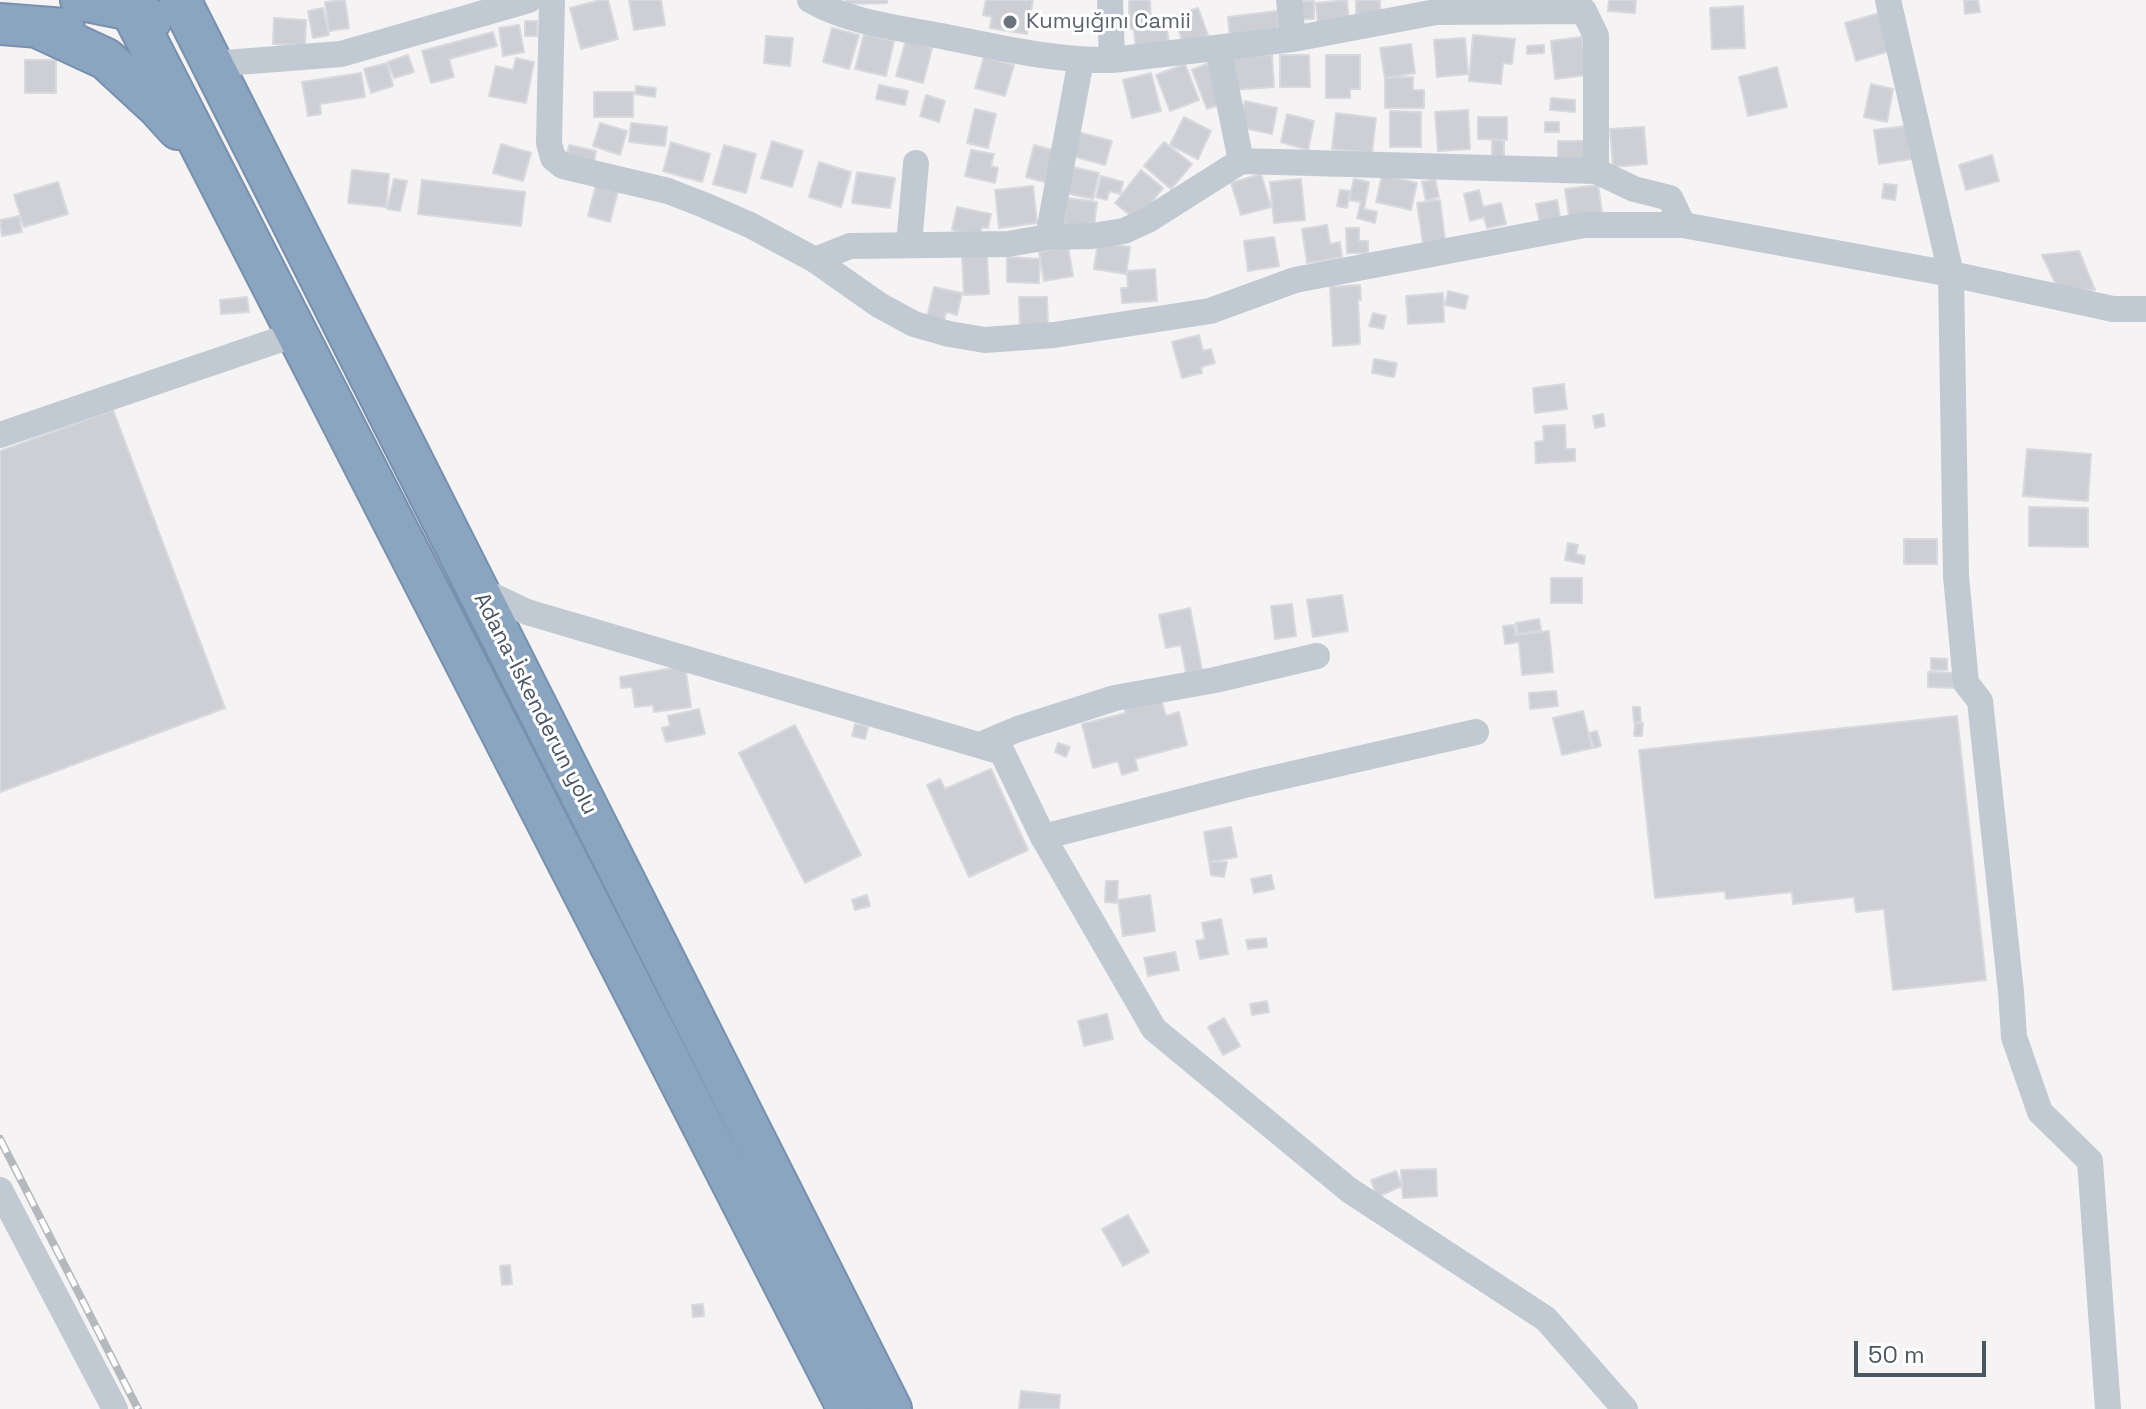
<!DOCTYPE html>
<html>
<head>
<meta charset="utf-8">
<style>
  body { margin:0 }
  #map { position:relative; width:2146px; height:1409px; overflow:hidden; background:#f5f3f3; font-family:"Space Grotesk",sans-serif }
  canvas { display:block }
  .scale { position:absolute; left:1854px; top:1341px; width:132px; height:36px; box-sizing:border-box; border:4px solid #4a5661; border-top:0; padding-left:10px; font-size:24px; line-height:28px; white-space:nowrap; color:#4a5661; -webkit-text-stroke:6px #fff; paint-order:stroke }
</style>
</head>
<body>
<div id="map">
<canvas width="2146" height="1409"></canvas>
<div class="scale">50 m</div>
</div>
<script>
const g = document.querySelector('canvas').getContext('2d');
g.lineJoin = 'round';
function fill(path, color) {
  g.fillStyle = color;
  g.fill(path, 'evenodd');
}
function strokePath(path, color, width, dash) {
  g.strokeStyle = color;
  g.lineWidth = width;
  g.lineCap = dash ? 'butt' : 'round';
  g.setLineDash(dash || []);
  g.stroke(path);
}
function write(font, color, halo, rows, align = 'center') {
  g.font = font + ' "Space Grotesk",sans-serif';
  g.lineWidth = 6;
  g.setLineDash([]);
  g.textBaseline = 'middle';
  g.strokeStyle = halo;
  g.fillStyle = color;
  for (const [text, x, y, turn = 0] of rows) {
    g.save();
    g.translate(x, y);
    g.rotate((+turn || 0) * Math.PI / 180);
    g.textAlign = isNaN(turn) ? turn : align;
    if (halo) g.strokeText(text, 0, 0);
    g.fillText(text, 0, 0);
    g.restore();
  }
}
const building = new Path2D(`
  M345 0 349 28 329 31 325 2Z
  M600 0H608L618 39 581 49 570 8Z
  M629 0H661L665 25 634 30Z
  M845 0H887V3L845 4Z
  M986 0H1033L1027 34 990 28 992 17 983 15Z
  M1129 0H1150L1151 28 1129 29Z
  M1347 0 1349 22 1318 25 1316 3Z
  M1356 0H1380V13L1356 14Z
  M1609 0H1636L1635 13 1608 11Z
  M1964 0H1978L1980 12 1965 14Z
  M1300 1H1314V19H1301Z
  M1743 6 1745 48 1712 49 1710 8Z
  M323 8 329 35 313 38 308 11Z
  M1198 8 1208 35 1183 43 1174 16Z
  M1277 11 1279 32 1230 38 1228 17Z
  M1879 13 1890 51 1856 61 1845 23Z
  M274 18 306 20 305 45 273 44Z
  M525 21H537V36H525Z
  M519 25 524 52 503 56 499 28Z
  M832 28 859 35 849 69 823 62Z
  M1167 28 1169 47 1136 50 1134 31Z
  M493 32 497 46 449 59 454 77 431 83 422 51Z
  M864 34 894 41 886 76 855 69Z
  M1473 35 1515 39 1512 64 1503 63 1501 84 1469 81Z
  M766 36 793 38 790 66 764 63Z
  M1582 37 1587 75 1555 79 1551 41Z
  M1465 38 1468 74 1437 77 1434 40Z
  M906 40 932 48 923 83 896 76Z
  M1411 44 1415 73 1385 78 1380 48Z
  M1544 45V53L1527 54V46Z
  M408 55 414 72 394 78 388 62Z
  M1272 55 1274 87 1232 90 1230 57Z
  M1280 55H1309L1310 87H1280Z
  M1326 55H1360V89H1350V98H1326Z
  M984 57 1014 65 1005 96 975 88Z
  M516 58 534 62 526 103 489 96 496 66 513 70Z
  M25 60H56V93H25Z
  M1211 62 1226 102 1207 109 1192 70Z
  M387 63 393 86 371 93 364 69Z
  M1185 64 1199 100 1170 111 1156 75Z
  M1777 67 1787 107 1748 116 1739 77Z
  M361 73 365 97 320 104 321 114 308 116 302 82Z
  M1151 73 1161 111 1132 118 1123 80Z
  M1413 77V90H1424V108H1385V78Z
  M1871 84 1893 89 1887 122 1864 117Z
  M879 85 908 91 905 105 876 99Z
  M636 86 656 88 655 97 635 94Z
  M594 92H633V117H594Z
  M926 95 945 101 939 122 920 116Z
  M1551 98 1575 100V112L1550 110Z
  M1245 101 1277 108 1272 134 1239 127Z
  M975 109 996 114 988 148 967 143Z
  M1468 110 1470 149 1438 151 1435 112Z
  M1390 111 1421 112V147H1390Z
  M1336 113 1376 118 1372 153 1332 149Z
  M1287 114 1314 121 1308 150 1281 142Z
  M1184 117 1211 131 1198 159 1170 145Z
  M1478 117H1507V140L1478 139Z
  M1545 122H1559V132H1545Z
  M600 123 627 131 620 155 593 146Z
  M631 123 667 127 665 146 629 142Z
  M1906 126 1911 159 1879 164 1874 130Z
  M1644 127 1647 164 1613 167 1610 129Z
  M1078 132 1112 141 1105 165 1072 156Z
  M1492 140H1504V157H1492Z
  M772 141 803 151 792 187 761 178Z
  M1558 141H1584V165H1558Z
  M671 142 710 154 702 182 663 171Z
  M1164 142 1192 164 1171 189 1144 166Z
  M501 144 531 153 523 181 493 173Z
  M569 145 596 151 594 162 567 156Z
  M724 145 756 154 746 193 713 184Z
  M1034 145 1060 152 1052 184 1026 177Z
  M971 150 994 154 991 166 998 168 995 183 965 176Z
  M1992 155 1999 181 1966 190 1959 165Z
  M819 162 851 172 841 207 809 197Z
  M1072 167 1099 173 1093 199 1066 193Z
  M352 170 389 174 386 207 348 203Z
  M1141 170 1163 188 1137 221 1115 203Z
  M857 172 895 178 890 208 852 203Z
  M1261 174 1271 207 1241 215 1231 183Z
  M1382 175 1417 183 1411 210 1376 202Z
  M1101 176 1123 182 1120 194 1109 191 1107 200 1096 197Z
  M394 179 407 181 400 211 387 209Z
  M1301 179 1305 220 1274 223 1270 182Z
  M1354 179 1369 182 1364 209 1377 212 1375 223 1357 218 1361 202 1349 200Z
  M1435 179 1439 197 1426 201 1422 182Z
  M422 180 525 192 521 226 418 214Z
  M58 182 68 214 24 227 14 195Z
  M1884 184 1897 185 1895 200 1882 198Z
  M596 185 618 191 610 222 588 216Z
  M1598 185 1603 219 1570 223 1565 189Z
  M1033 186 1037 223 999 228 995 190Z
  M1340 190 1350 191 1347 208 1337 206Z
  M1479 190 1483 207 1501 203 1506 224 1487 228 1484 217 1470 221 1464 194Z
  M1067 198 1097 202 1094 227 1064 224Z
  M1440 200 1445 240 1423 243 1417 203Z
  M1557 200 1561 223 1541 227 1536 204Z
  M957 207 991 214 988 228 982 227 980 236 952 230Z
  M19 216 22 232 2 236 0 220Z
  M1327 225 1330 244 1340 242 1342 257 1307 263 1302 229Z
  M1346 228H1359V241H1368V253H1347Z
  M1274 237 1279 266 1248 271 1244 241Z
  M1098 242 1130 247 1126 274 1094 269Z
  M1068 247 1073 276 1044 281 1039 252Z
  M2079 251 2095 290 2058 289 2042 255Z
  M987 256 989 294 964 295 962 257Z
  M1007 257 1040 259 1039 283 1007 282Z
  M1155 269 1157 301 1122 303 1121 288H1128L1127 271Z
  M1360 285 1361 300H1358L1360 344 1333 346 1330 287Z
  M934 287 962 293 957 315 946 312 943 325 926 322Z
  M1448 291 1468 296 1465 309 1445 305Z
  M1443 293 1444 322 1408 324 1406 296Z
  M247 297 249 312 221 314 220 300Z
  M1019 297H1047L1048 328H1020Z
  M1373 313 1386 316 1383 329 1369 326Z
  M1199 335 1203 351 1211 349 1215 363 1201 367 1202 373 1182 378 1172 342Z
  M1374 359 1397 363 1394 377 1372 373Z
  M1564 384 1567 409 1535 413 1533 388Z
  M113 410 225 708 0 792V451Z
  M1603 414 1605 426 1595 428 1593 416Z
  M1565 425 1566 449H1575V461L1536 463 1535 442 1544 441 1543 426Z
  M2027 449 2091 454 2088 501 2023 496Z
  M2029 507 2088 508V547L2029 546Z
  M1904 539H1937V564H1904Z
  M1568 543 1578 545 1576 554 1585 556 1584 564 1565 560Z
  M1551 578H1582V603H1551Z
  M1342 595 1348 631 1313 637 1307 600Z
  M1292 604 1296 636 1275 639 1271 606Z
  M1190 608 1202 670 1186 673 1181 645 1166 648 1159 615Z
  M1539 619 1541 630 1518 634 1516 623Z
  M1514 625 1516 635 1549 631 1553 672 1522 675 1519 642 1505 644 1503 626Z
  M1931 658 1947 659V670H1931Z
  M685 666 691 707 654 712 653 705 635 707 632 687 621 688 620 677Z
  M1928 672 1955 673 1954 688 1928 687Z
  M1556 691 1558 706 1530 709 1529 693Z
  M1161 699 1166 716 1179 712 1187 745 1135 759 1138 770 1122 775 1118 761 1093 768 1082 724 1126 713 1124 709Z
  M1633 707H1640L1641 722H1634Z
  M699 709 705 734 666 742 662 728 670 726 668 716Z
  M1583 711 1592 748 1562 755 1553 718Z
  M1957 716 1986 980 1893 990 1884 909 1856 912 1854 897 1793 904 1792 892 1726 899 1725 891 1655 898 1639 750Z
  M1635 723H1643L1642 736H1634Z
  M855 724 868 727 865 739 852 736Z
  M795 725 861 855 805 883 739 753Z
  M1597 731 1601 746 1594 748 1589 733Z
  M1058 743 1070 747 1066 757 1055 752Z
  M991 769 1028 850 969 877 927 785 940 779 945 789Z
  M1231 827 1237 857 1209 862 1204 832Z
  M1209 862H1227L1224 877 1211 875Z
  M1271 875 1274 889 1254 893 1251 879Z
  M1106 881H1118L1117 903 1105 902Z
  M867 895 870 906 855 910 852 900Z
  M1150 895 1155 931 1123 936 1118 900Z
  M1221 919 1228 954 1200 959 1196 941 1205 939 1202 923Z
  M1266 938 1267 947 1248 949 1246 940Z
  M1175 952 1179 970 1148 976 1144 958Z
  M1267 1001 1269 1012 1252 1015 1250 1004Z
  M1107 1014 1113 1039 1084 1046 1078 1021Z
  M1224 1018 1240 1046 1223 1055 1208 1027Z
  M1436 1169 1437 1196 1403 1198 1401 1170Z
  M1396 1171 1402 1186 1377 1197 1371 1180Z
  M1128 1215 1149 1252 1123 1266 1102 1229Z
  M510 1265 512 1284 502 1285 500 1266Z
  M703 1304 704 1316 693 1317 692 1305Z
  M1021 1391 1060 1395 1059 1409H1019Z`);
fill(building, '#cdcfd5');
strokePath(building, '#d7d9de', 2);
const highway = new Path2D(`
  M81 0 131 10 151 20
  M126 0 848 1409
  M180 0 891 1409
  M0 24 64 29
  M37 27 106 59 157 106 178 129`);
strokePath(highway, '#7690ad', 44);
strokePath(new Path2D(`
  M552 0 549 143 553 158 563 166 668 191 704 205 750 225 815 260 879 305 914 324 949 334 985 340 1054 335 1210 311 1295 280 1584 225H1683L1951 274 2113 309H2146
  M810 0C848 22 898 28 941 36 997 47 1054 61 1112 60L1293 39 1436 12 1584 11 1596 36V171
  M1110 0 1112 60
  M1289 0 1293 39
  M1888 0 1951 274 1956 576 1966 683 1980 701 2011 992 2014 1037 2040 1112 2090 1161 2108 1409
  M1218 48 1241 161
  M212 64 341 54 529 0
  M1048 237 1081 60
  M909 245 916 163
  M815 260 850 246 1008 244 1048 237 1092 236 1124 231 1148 220 1241 161 1596 171 1634 189 1670 198 1683 225
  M0 435 296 334
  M476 588 527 612 1002 752 1043 837 1154 1029 1349 1190 1546 1319 1625 1409
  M980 745 1018 729 1115 698 1215 680 1317 656
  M1043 837 1249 784 1476 732
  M0 1190 115 1409`), '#c1cad2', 26);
strokePath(highway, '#8ba5c1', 40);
const rail = new Path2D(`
  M0 1139 138 1409`);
strokePath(rail, '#b5b8bd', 8);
strokePath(rail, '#fff', 5, [15]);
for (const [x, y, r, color] of [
  [1010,22,8,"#6b7280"]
]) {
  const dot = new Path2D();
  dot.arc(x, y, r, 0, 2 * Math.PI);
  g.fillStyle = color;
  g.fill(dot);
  strokePath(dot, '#fff', 3);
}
write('22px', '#5b616d', '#fff', [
  ["Kumyığını Camii",1026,22]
], 'left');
write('22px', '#4a5661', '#fff', [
  ["Adana-İskenderun yolu",535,704,63]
]);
</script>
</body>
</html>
